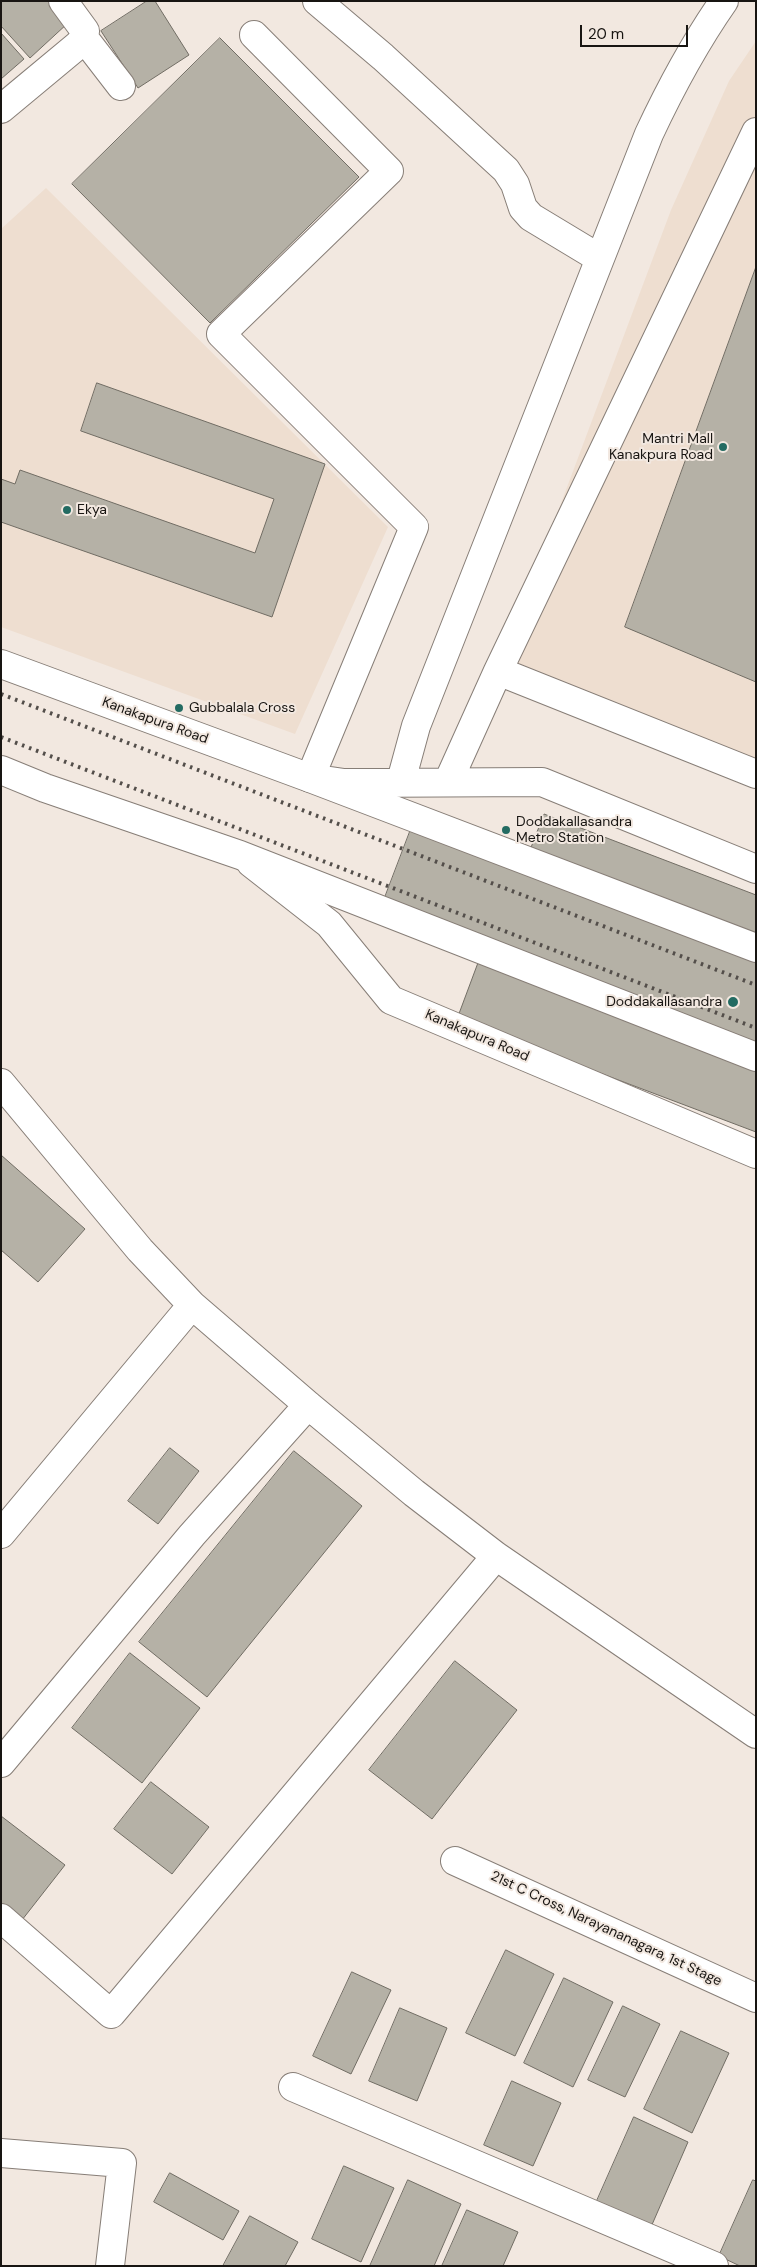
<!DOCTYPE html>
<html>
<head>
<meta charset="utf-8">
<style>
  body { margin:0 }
  #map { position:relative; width:757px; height:2267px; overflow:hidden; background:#f2e8e0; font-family:"DM Sans",sans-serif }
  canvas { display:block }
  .frame { position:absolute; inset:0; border:2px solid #181512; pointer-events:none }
  .scale { position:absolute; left:580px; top:25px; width:108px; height:22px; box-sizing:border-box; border:2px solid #181512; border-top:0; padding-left:6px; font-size:15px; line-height:18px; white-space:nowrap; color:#181512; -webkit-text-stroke:4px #f2e8e0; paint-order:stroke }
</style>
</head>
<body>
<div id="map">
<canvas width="757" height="2267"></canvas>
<div class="frame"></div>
<div class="scale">20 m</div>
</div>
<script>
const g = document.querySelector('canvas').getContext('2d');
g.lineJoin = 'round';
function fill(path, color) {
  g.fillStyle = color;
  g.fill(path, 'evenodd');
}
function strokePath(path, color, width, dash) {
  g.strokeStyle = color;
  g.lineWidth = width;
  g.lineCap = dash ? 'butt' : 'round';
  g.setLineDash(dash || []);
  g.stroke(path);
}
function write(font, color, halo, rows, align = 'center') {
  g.font = font + ' "DM Sans",sans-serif';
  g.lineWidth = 4;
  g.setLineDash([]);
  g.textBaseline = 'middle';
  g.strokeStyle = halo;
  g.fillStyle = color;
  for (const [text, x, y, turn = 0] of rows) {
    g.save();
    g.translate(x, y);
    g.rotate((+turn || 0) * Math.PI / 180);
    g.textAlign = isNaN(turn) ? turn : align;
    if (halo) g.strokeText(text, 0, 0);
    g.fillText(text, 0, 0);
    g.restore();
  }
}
fill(new Path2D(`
  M756 41V774L498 671 671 210 729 81Z
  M46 188 388 527 295 734 1 627V229Z`), '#eeded0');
const building = new Path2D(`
  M1 1H49L68 23 30 58 1 26Z
  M147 1H155L189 55 138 88 101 31Z
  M1 33 24 59 1 79Z
  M220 38 359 177 210 323 72 184Z
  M756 267V682L625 627Z
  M97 383 325 464 272 617 1 522V479L15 484 20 470 255 553 274 499 81 431Z
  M419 808 530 850 544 814 756 895V1132L457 1019 479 960 376 921Z
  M1 1155 85 1229 38 1282 1 1250Z
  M170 1448 199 1471 158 1524 128 1501Z
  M294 1451 362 1506 207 1697 139 1642Z
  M130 1653 200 1708 142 1783 72 1728Z
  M455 1661 517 1710 432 1819 369 1770Z
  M151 1782 209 1827 172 1874 114 1829Z
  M1 1816 65 1865 22 1920 1 1904Z
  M506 1950 554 1974 515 2056 466 2033Z
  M352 1972 391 1990 351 2074 313 2056Z
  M564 1978 613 2002 573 2087 524 2063Z
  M623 2006 660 2024 625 2097 588 2080Z
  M400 2008 447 2028 417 2101 369 2081Z
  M681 2031 729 2053 692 2133 644 2109Z
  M512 2081 561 2103 533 2166 484 2145Z
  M634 2117 688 2142 651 2227 596 2203Z
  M344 2166 394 2188 361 2262 312 2239Z
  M170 2173 239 2211 223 2240 154 2202Z
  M408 2180 461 2204 434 2266H370Z
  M753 2180 756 2181V2266H740L719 2256Z
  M467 2210 518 2232 503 2266H442Z
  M250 2216 298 2242 285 2266H223Z`);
fill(building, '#b5b1a6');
strokePath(building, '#716d64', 1);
const minor = new Path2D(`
  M317 1 383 57 506 170 515 184 523 208 531 217 599 258
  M254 35 389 171 221 334 414 527 310 778 344 783 542 782 756 869
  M84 38 121 86
  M1 109 78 45 84 38 85 31 63 1
  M498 671 756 774
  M401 781 416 726 649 134C671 87 694 44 724 1
  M448 782 498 671 756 132
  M251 863 329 924 391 1000 756 1154
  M1 1083 140 1250 192 1305 308 1405 414 1493 496 1556 756 1734
  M1 1534 192 1305
  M1 1763 192 1535 308 1405
  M455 1861 756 1998
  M1 1918 111 2014 496 1556
  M293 2087 714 2266
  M1 2153 122 2163 110 2266`);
const highway = new Path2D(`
  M1 664 310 778 756 948
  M1 770 45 788 240 855 756 1057`);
strokePath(minor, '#877e77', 30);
strokePath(highway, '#877e77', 30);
strokePath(minor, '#fff', 28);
strokePath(highway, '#fff', 28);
strokePath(new Path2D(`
  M1 694 756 985
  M1 737 756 1028`), '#534e4a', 4, [2.5, 5]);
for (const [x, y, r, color] of [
  [723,447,5,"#236b62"],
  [67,510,5,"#236b62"],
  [179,708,5,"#236b62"],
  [506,830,5,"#236b62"],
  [733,1002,6,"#236b62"]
]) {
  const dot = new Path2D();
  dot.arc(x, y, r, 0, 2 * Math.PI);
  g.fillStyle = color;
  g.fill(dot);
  strokePath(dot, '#f2e8e0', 2);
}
write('14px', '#181512', '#f2e8e0', [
  ["Mantri Mall",713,439,"right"],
  ["Kanakpura Road",713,455,"right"],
  ["Ekya",77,510],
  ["Gubbalala Cross",189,708],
  ["Doddakallasandra",516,822],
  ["Metro Station",516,838],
  ["Doddakallasandra",722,1002,"right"]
], 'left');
write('14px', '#181512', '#f2e8e0', [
  ["Kanakapura Road",155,721,20],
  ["Kanakapura Road",477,1036,23],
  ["21st C Cross, Narayananagara, 1st Stage",606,1929,25]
]);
</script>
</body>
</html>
